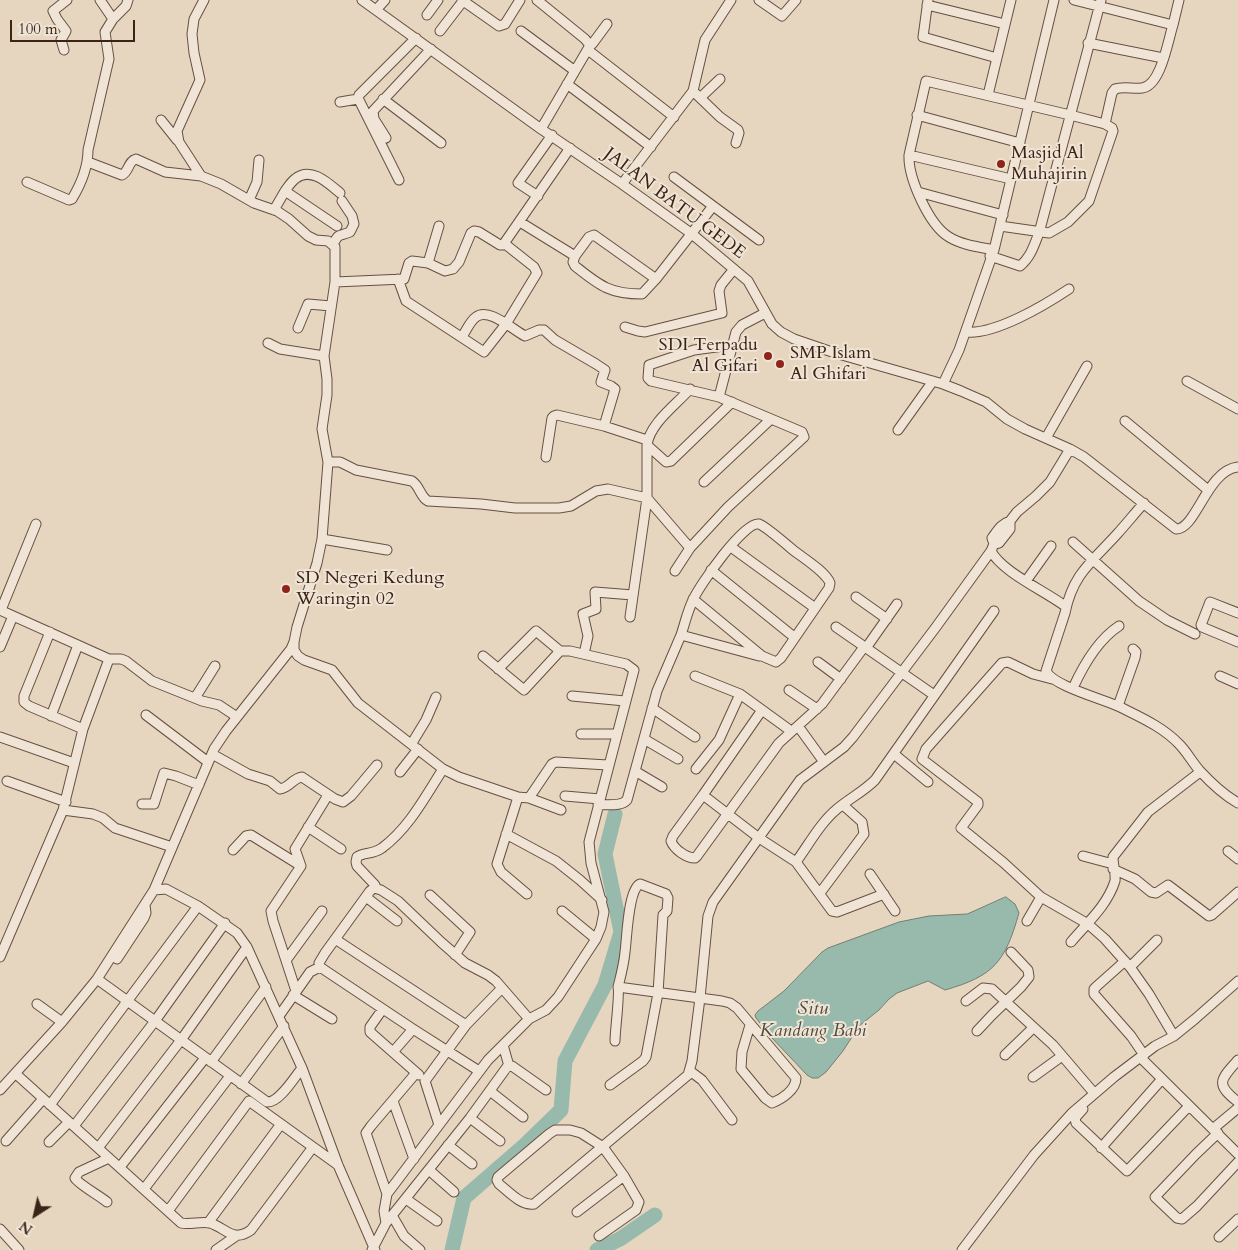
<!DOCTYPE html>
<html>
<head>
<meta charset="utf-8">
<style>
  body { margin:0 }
  #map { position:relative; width:1238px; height:1250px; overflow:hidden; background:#e6d6bf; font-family:Cardo,serif }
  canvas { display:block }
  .north { position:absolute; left:10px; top:1190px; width:50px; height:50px; -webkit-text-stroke:4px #efe4d5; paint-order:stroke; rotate:215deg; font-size:14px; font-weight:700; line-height:20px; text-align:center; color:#3b2417 }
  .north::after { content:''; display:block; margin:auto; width:18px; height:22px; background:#3b2417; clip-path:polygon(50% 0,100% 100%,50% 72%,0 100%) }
  .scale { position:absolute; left:10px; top:20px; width:125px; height:22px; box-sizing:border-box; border:2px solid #3b2417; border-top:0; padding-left:6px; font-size:15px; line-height:18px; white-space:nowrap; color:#3b2417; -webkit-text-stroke:4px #efe4d5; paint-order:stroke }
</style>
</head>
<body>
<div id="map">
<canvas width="1238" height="1250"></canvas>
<div class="north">N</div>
<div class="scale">100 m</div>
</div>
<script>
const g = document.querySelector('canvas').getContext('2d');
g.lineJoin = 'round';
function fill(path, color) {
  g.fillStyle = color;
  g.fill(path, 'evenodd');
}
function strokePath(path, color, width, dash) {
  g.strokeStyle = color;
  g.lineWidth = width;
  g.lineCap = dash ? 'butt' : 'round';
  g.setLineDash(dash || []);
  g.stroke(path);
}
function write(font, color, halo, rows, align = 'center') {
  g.font = font + ' Cardo,serif';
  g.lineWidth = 4;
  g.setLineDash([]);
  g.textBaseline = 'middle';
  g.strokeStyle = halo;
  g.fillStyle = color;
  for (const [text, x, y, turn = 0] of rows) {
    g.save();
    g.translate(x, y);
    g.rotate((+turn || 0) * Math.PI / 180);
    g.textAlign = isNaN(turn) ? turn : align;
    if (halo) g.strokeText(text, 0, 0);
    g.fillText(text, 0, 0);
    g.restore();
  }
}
const water = new Path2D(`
  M1006 897 1015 904 1019 913C1005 962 994 976 945 990L928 981 897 993 889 999 879 1010 859 1026 843 1051 826 1072 818 1078H812L807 1075 772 1038 756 1018 755 1015 758 1011 784 991 822 952 828 948 899 922 929 916 967 914Z`);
fill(water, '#97baad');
strokePath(water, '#727e71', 1);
strokePath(new Path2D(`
  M452 1250 464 1198 525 1145 561 1110 565 1061 605 985 621 932 605 854 615 814
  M597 1250 620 1239 655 1215`), '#97baad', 15);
const minor = new Path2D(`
  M362 0 541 129 622 184 692 234 748 281 772 324 781 332 794 339 835 353 943 384 961 391 986 402 1007 419 1025 429 1070 449 1084 457 1176 529C1196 530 1207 470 1238 467
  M462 0 499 26 505 24 520 0
  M537 0 585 39 589 44V47L541 129
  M759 0 782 16 796 0
  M928 0 923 37 997 58
  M1074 0 1173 25 1179 0
  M927 5 1005 24
  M376 10 385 0
  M427 15 438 0
  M113 19 126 6 128 0
  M440 31 463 1
  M521 31 575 71
  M1088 43 1163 58
  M589 47 593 43 607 24
  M64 50 61 40 66 31 57 19 53 11 67 0
  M588 50 674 117
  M567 84 651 147
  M693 91 720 117 738 130 739 133 736 143
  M988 95 1011 0
  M700 98 720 79
  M383 99 441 143
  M340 102 358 99
  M917 115 1020 143
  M161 120 177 140
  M1105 124 1112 93 1115 89C1123 86 1133 89 1142 88 1161 86 1168 40 1173 25
  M386 138 374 119 373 111 431 49
  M909 155 1011 179
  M88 162 122 175C129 172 128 161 136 159L165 172 201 176
  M674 177 759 240
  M399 180 358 98 359 95 416 38
  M27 182 69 200 72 199C81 184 88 168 88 150L109 59 105 32 113 19 100 0
  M622 184 693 91 705 40 731 0
  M285 191C288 187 291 182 295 179 311 166 328 183 340 193
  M918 192 1003 215
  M538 196 518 183 552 135
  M249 200 257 182 259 160
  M274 210 285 191 337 226
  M520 222 575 256 589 237 594 235 656 279
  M333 244C340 232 338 237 350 232L354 224 352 216 342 201
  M994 250C979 247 962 245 949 237 929 225 908 178 909 155L926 81 1070 115 1105 124 1112 128 1113 131 1089 201 1068 222 1049 233 1000 226
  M575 256 573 262 575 266C599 285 609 294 642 294L656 279 713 206
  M990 256 1020 266C1031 257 1034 245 1039 233L1101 0
  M428 263 439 226
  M398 279 406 301 484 352 506 324 537 273 534 267 505 244
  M335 282 404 279 409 263 412 261 428 263 445 271 453 269 459 262 471 233 474 231 479 232 500 245H503L570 148
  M625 327 638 331 645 332 722 313 719 291 721 285 734 269
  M298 328 308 304 331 306
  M966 332C995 335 1045 305 1069 289
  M462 337C466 331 470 321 476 317 489 307 513 330 525 336L539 330H544L555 340 596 364 605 370 601 382 611 386 615 389 604 426
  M268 343 280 349 324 356
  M731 345 694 350 649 365 648 378 651 381 719 397 736 332 742 325 765 313
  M1187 381 1238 409
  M943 384 959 350 994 250 1054 0
  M690 389C676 405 650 423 647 445L666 462 671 461 732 402
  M1125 421 1208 490
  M898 430 933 381
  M1046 438 1087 366
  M546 457 552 418 554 416 557 415 604 426 647 440
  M328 462H340L356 470 412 481C420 486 420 497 428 501L481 504 515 508H559L571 506 596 491 608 489 647 498 690 548
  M704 482 771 419
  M1144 503C1135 513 1127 523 1118 533 1093 561 1073 573 1065 613L1046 671C1053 686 1103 699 1120 707 1140 717 1163 727 1179 744 1187 752 1192 762 1200 771 1211 783 1224 795 1238 803
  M322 539 387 550
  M1073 542 1139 601 1167 620 1195 634
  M994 544 999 543 1010 529V521L1017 512 1036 496 1050 482 1070 449
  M731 547 815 608
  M991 551C1002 572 1045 591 1065 606
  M711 570 794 637
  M675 571 690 548 728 507 804 437 802 432 719 397
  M1026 581 1051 546
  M856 597 887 619
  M0 610 109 659 83 729 63 810 0 957
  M1 610 36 524
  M1238 613 1210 602 1201 625 1202 627 1238 642
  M630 617 647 498V445
  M836 627 934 695
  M50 632 24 696V702L29 706 83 729
  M681 635C685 623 688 609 694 598 700 585 744 521 759 524 765 526 786 544 793 550 803 558 825 571 830 583L829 588 781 658 776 662 762 656 693 599
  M294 642V650L298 656 304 660 332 670 358 703 443 769 459 777 518 797 529 798 552 764 556 762 608 765
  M0 647 13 616
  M866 648 897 604
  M584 654 588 636 583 614 596 609 595 592 633 595
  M109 659H121L126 661 152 681 202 701 219 705 237 717
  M818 662 841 679
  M498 669 536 631 560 651
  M695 676 740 694 791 731
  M1220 676 1238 684
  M1052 679 1033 674 1008 662 1002 663 926 749 922 759 978 802V805L961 828 1004 863 1041 897 1088 924 1105 939 1130 967 1149 994 1174 1036
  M1073 688C1083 666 1099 639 1119 626
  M789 690 817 709
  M572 696 625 701
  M195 698 215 666
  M1118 706 1135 658 1136 652 1133 649
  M652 708 695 737
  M762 710 703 795 673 836 671 841C674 849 686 858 695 858L697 856 779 743 822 704 864 647
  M146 715 208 762
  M51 716 78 645
  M798 726 824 762
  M581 734H616
  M0 737 74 763
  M644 739 678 759
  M412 743 426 720 436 697
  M212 754 248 774 270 781 280 789C289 788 293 778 302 777L335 799 343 802 351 796 377 765
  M894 754 928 782
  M696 769 719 740 740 694
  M635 771 662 787
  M400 772 418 749
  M7 781 66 802
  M703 795 759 838 796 862 832 911 837 912 884 894
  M565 796 600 799
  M518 797 497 864 501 872 527 894
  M529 798 561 810
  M142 804H154L164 773 176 776 199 785
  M598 805C607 804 621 807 627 800L657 691 681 635 759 656
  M63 810 93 814 103 818 115 828 172 847
  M308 827 341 849
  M506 834 556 861 580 880 602 900
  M233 850 246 836 251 835 301 866
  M1228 851 1238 859
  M1083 856 1113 864
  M796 862C809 844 821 822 837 809 850 798 863 792 875 780L994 611
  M1113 869 1135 879 1151 892 1156 893 1168 885 1209 916 1212 915 1238 892
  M870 874 895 911
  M374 888 370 891 325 953 319 963 320 967 413 1029 479 1071
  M374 888 381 890 398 901 441 942 465 963 488 975 496 981 529 1019
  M374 888 375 885 357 866 356 862 357 857C364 852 372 855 382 848 409 828 425 797 443 769
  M154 890 166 889 198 906 237 933 247 947 302 1068 338 1165 375 1250
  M820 893 864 834 862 822 843 805
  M430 895 470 932 455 955
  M366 897 397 921
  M562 911 596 939
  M1027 921 1041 897
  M335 939 466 1025
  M1071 942C1087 923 1107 906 1115 881 1116 874 1113 865 1113 857L1148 812 1200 772
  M117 959 144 918 146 913 145 905
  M287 959 322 911
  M1125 961 1097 986 1094 989V994L1131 1036 1144 1055
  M1130 967 1157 940
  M97 979 267 1102C279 1103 294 1078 302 1068
  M618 987 722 1001 730 1003 737 1008 796 1078C796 1090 782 1099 772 1103L765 1098 741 1069 742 1052 750 1025
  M296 991 273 921 271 911 301 866 295 849 328 795
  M293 995 332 1019
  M966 1001 983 988 992 989 1053 1045 1094 1093
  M37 1004 62 1022
  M382 1010 370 1027V1032L419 1075
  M279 1016 310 972 320 967
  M977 1031 992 1015 1021 987 1029 977 1028 970 1011 952
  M503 1045 509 1066
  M393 1052 413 1029
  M1005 1055 1033 1028
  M1141 1058 1238 1154
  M1238 1060C1220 1080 1215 1084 1238 1102
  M211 1062 266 987
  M690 1071 702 1080 732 1120
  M16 1074 181 1223C190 1225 201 1221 210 1223 226 1228 233 1243 251 1230L313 1147
  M1033 1077 1062 1056
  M241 1084 284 1026
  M610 1085 643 1061 646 1057 658 993 663 915 667 911 668 898 666 894 640 884C628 890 627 938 625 952 624 964 621 975 618 987 620 994 615 1030 615 1041
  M0 1090 62 1022 97 979 154 890 214 749 226 731 291 649 294 642 297 627 317 563 322 539 328 462 322 429 327 395V379L324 356 335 282V247L328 241 316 240 308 236 289 219 277 211 254 203 221 184 201 176 179 142 177 131 200 80 194 53 192 34 194 19 204 0
  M490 1091 523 1117
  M393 1101 414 1159
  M50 1105 198 906
  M1083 1109 1075 1118 1076 1123 1127 1171 1189 1106
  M470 1118 500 1141
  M439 1125 425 1081 466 1025 502 988
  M74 1126 155 1021 225 923
  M1214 1128 1238 1108
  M1218 1133 1196 1154 1155 1197 1177 1218 1182 1219 1197 1206 1238 1162
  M6 1141 43 1099
  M49 1142 69 1122
  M448 1145 472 1164
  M98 1148 181 1040 247 947
  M1101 1148 1162 1079
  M120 1167 205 1058
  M429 1170 454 1192
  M144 1189 230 1076
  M387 1194 366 1133 371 1126 416 1073
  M406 1199 437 1221
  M107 1202C100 1196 78 1184 75 1178L79 1172 109 1158
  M168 1211 249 1101 338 1165
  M577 1212 624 1176
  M393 1217 404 1236 420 1250
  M208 1223 281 1124
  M386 1223 384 1211 387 1194 488 1060 529 1019 546 1010 558 997 596 939 601 927 604 912 591 863 589 842 634 670 626 664 570 651H560L524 690 483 656
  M0 1229 19 1250
  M599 1236 636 1210 639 1202 624 1176 603 1147 581 1133 570 1130H555L549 1134 498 1177 497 1180 499 1184C508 1191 521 1206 534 1204L688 1075 692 1061 700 998 708 916 713 902 800 780 844 747 853 737 936 627 991 551 994 544 992 538C998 530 1001 524 1010 521
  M1219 1237 1238 1219
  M216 1250 236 1236
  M372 1250 386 1223 470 1118 507 1067 512 1066 546 1090
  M962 1250 1034 1155 1072 1113 1114 1077 1155 1046 1174 1036 1195 1019 1238 981`);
strokePath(minor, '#665041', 11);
strokePath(minor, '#efe4d5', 9);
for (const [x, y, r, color] of [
  [1001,164,5,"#8f2418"],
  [768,356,5,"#8f2418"],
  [780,364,5,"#8f2418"],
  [286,589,5,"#8f2418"]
]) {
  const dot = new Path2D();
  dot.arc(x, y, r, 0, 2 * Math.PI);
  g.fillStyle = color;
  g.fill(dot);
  strokePath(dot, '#efe4d5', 2);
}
write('18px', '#3b2417', '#efe4d5', [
  ["Masjid Al",1011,154],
  ["Muhajirin",1011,175],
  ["SDI Terpadu",758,346,"right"],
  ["Al Gifari",758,367,"right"],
  ["SMP Islam",790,354],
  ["Al Ghifari",790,375],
  ["SD Negeri Kedung",296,579],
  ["Waringin 02",296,600]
], 'left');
write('18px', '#3b2417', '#efe4d5', [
  ["JALAN BATU GEDE",674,204,37]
]);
write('italic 19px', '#524a3c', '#efe4d5', [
  ["Situ",813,1010],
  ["Kandang Babi",813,1032]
]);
</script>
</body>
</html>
